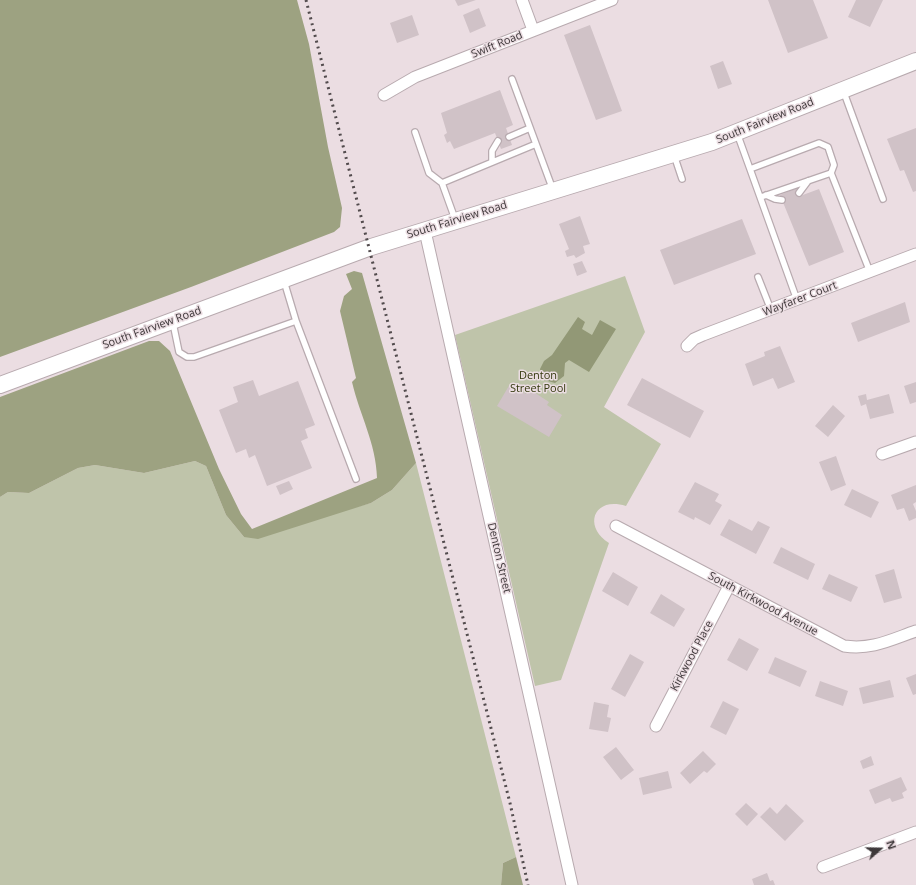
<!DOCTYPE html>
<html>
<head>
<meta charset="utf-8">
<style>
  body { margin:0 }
  #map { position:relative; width:916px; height:885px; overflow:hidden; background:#ebdde2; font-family:"Open Sans",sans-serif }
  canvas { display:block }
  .north { position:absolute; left:860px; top:829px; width:40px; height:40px; -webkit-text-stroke:3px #ebdde2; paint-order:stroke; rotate:70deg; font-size:11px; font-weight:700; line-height:16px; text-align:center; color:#3e383a }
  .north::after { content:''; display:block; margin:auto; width:14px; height:18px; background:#3e383a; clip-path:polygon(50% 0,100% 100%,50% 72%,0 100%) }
</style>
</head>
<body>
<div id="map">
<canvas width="916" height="885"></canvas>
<div class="north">N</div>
</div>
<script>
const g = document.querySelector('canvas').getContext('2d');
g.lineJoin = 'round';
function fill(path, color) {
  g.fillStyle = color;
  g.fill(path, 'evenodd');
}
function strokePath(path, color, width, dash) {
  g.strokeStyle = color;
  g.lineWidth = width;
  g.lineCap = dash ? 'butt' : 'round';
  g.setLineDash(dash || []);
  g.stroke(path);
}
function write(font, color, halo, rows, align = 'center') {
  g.font = font + ' "Open Sans",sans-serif';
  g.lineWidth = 3;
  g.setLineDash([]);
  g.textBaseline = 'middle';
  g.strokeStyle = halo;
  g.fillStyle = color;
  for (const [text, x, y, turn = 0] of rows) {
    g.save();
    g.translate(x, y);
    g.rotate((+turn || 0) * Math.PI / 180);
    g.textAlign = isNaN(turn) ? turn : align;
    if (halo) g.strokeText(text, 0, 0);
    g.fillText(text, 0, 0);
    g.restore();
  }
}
fill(new Path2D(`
  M625 276 645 332 604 407 661 444 626 506C593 496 583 527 609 543L561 680 535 686 455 335Z
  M195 461 206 466 226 515 244 537 371 503 392 490 416 463 516 857 503 863 501 885H0V497L8 492 29 493 78 468 95 465 144 473Z`), '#bfc4aa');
fill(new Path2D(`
  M0 0H297L309 44 328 147 342 208 340 227 334 232 191 287 0 357Z
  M354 271 362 273 416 463 392 490 371 503 258 539 244 537 226 515 206 466 195 461 144 473 95 465 78 468 29 493 8 492 0 497V397L149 341H159L170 351 219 469 241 514 252 529 377 478C376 443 360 416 352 382L356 378 340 311 344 296 352 289 346 274Z
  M516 857 523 885H501L503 863Z`), '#9da281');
fill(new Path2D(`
  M578 317 585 322 582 329 592 335 600 320 616 329 589 372 569 360 565 363 564 376 555 383 544 380 541 376 540 369 544 361 552 355Z`), '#929876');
fill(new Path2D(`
  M455 0H476L458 6Z
  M768 0H813L828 38 788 53Z
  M856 0H883L870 27 848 17Z
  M479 8 486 26 470 33 463 15Z
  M412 15 419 35 397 43 390 23Z
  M590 25 622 111 596 120 564 35Z
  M723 61 732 84 718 89 710 66Z
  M500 90 513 125 506 128 512 145 501 149 495 133 454 149 450 141 447 143 444 135 447 133 441 113Z
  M916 128V191L913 192 904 170 900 171 887 139Z
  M797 188 800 196 819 189 844 252 809 266 780 195Z
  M580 216 590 244 583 246 585 253 576 258 574 255 567 257 565 251 569 249 559 224Z
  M742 219 756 254 674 285 660 250Z
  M582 261 587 272 577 276 573 264Z
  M905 302 910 322 858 342 851 323Z
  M780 346 795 382 778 389 773 378 753 386 745 364 765 356 764 352Z
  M642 378 704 411 690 438 627 405Z
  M253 380 259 396 298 381 315 425 305 429 308 438 301 441 312 468 267 486 255 455 249 458 246 449 236 453 219 410 238 402 233 387Z
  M916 382V402L910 404 904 386Z
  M510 384 526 394 529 389 549 402 547 405 562 415 549 437 497 406Z
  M866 394 867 400 889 394 894 413 870 419 866 404 861 406 858 396Z
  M833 405 845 416 828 437 815 426Z
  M836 456 846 485 831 491 819 462Z
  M289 481 293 489 280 495 276 486Z
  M695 482 719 494 715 501 722 505 710 525 695 517 694 520 678 512Z
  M916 485V502L913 504 916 511V518L909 521 904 508 897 510 891 495Z
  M852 489 879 502 871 518 844 505Z
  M729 519 752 531 758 521 770 527 756 554 720 535Z
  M781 547 815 564 808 580 773 563Z
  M894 569 902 598 884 603 875 575Z
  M613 572 638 587 628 606 602 591Z
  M829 574 858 587 851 602 822 589Z
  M661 594 685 609 674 627 650 613Z
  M739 638 759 649 747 671 727 660Z
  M630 654 644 662 625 697 611 689Z
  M775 657 807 671 800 687 768 673Z
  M916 674V694L913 695 906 678Z
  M890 680 894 697 863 704 859 688Z
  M820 681 848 691 843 706 815 696Z
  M723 701 739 709 726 735 710 727Z
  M594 702 609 705 607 717 611 718 608 732 589 729Z
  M616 747 634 770 621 780 603 757Z
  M703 751 716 764 707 773 704 771 690 784 680 773Z
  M871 756 874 765 863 769 860 761Z
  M668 771 672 788 643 795 639 778Z
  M901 777 907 790 902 793 904 798 892 802 890 798 875 804 869 790Z
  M746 803 758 814 747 826 735 814Z
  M786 804 804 821 785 841 760 817 770 807 777 814Z
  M767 873 770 881 773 880 775 885H754L752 879Z`), '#d0c2c7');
const service = new Path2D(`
  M512 79 553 190
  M843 90 883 199
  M415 132 429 173 442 183 455 219
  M737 133 750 169
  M509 137 530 128
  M674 155 682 179
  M492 162V151L498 141
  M442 183 536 144
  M799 193 808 181
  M766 195 775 199 782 200
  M761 197 831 173
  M758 277 771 310
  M797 300 750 169 819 143 828 147 834 165 831 173 870 272
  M296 321 356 479
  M173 323 179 352 187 357H194L296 321 284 281`);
const minor = new Path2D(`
  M522 0 533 30
  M384 95 415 77 612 0
  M425 231 572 885
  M687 346 694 339 703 335 916 254
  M882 454 916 442
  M616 526 844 646C872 650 890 640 916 631
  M656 726 729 586
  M823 867 916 832`);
const secondary = new Path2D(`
  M0 385 368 248 712 142 916 61`);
strokePath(service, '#b8aaaf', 8);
strokePath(minor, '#b8aaaf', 13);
strokePath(secondary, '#b8aaaf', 18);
strokePath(service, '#fff', 5.5);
strokePath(minor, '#fff', 11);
strokePath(secondary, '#fff', 16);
strokePath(new Path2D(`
  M306 0 510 803 528 885`), '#524b4d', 3, [2, 4]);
write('11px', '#3e383a', '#ebdde2', [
  ["Swift Road",497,45,-22],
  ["South Fairview Road",765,121,-22],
  ["South Fairview Road",457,220,-17],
  ["Wayfarer Court",800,299,-21],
  ["South Fairview Road",152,328,-20],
  ["Denton Street",499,558,77],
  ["South Kirkwood Avenue",763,604,28],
  ["Kirkwood Place",692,656,-62]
]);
write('11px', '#34380e', '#ebdde2', [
  ["Denton",538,376],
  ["Street Pool",538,389]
]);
</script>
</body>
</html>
